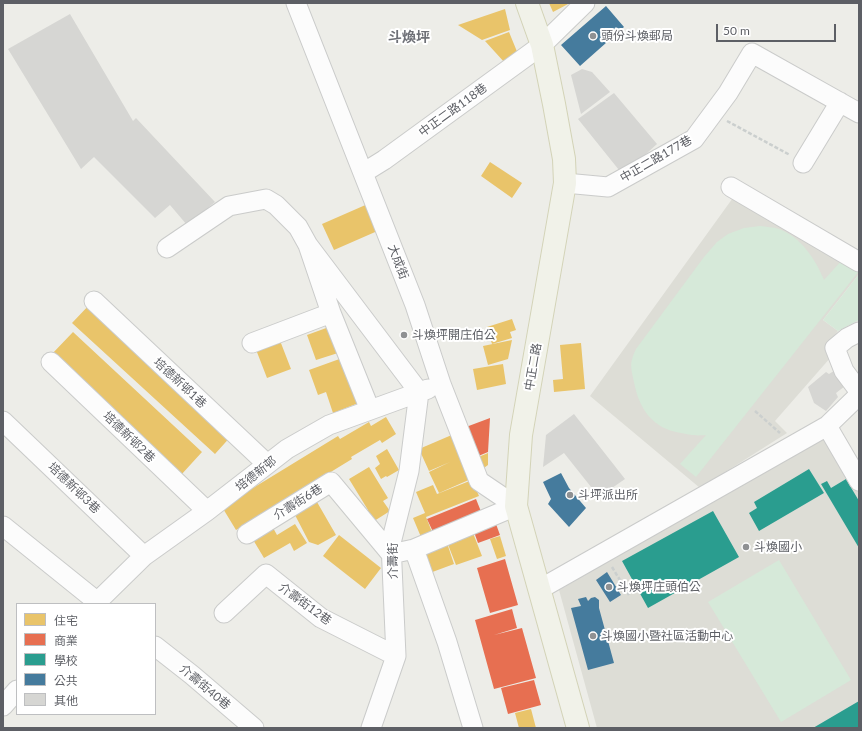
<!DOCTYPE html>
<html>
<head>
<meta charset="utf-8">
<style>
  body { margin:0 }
  #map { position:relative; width:862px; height:731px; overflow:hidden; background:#edede8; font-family:Lato,"Noto Sans TC",sans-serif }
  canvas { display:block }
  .frame { position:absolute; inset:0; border:4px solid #5d5f65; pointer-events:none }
  .legend { position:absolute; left:16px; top:603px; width:140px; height:112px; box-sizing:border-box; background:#fff; border:1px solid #bebfc1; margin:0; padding:5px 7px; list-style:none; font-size:12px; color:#5d5f65 }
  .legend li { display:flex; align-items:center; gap:8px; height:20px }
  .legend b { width:20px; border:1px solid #bebfc1 }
  .scale { position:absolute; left:716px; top:24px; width:120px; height:18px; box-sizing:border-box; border:2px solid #5d5f65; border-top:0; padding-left:5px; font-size:12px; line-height:14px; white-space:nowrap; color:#5d5f65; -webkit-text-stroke:3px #fff; paint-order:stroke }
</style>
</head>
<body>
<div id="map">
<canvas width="862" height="731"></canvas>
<div class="frame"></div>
<ul class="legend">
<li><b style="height:11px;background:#e9c46a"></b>住宅</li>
<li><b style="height:11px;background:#e76f51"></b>商業</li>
<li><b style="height:11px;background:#2a9d8f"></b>學校</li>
<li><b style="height:11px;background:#457b9d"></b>公共</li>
<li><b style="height:11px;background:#d6d6d3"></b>其他</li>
</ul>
<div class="scale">50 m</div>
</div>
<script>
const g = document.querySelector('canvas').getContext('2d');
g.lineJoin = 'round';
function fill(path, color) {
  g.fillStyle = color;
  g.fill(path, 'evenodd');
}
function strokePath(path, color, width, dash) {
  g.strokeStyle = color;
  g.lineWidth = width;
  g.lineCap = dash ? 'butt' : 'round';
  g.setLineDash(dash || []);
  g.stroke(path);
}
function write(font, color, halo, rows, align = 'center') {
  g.font = font + ' Lato,"Noto Sans TC",sans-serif';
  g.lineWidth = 4;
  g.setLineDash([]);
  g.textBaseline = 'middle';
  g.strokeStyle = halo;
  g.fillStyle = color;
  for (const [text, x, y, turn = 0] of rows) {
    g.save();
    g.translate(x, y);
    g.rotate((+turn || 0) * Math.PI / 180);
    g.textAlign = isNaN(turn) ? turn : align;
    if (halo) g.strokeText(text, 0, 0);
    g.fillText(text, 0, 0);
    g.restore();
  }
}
fill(new Path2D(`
  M735 195 859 262V274L823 320 838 331 829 342 831 357 775 421 787 433 700 488 590 396Z
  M826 435 859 489V728H597L559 590Z`), '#ddddd6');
fill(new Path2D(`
  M760 226C766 227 773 227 779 229 801 237 816 260 824 280L843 259 859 271 696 477 680 464 706 435C695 436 692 435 681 433 653 429 639 409 634 382 631 367 629 364 636 349L704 257 717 242 728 234 744 228Z
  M859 274V320L838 331 823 320Z
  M779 560 851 680 781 722 708 602Z`), '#d6e9d9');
fill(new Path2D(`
  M549 3H570L553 12Z
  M505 9 510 30 482 40 458 25Z
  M509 32 518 54 505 63 485 41Z
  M490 162 522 183 512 198 481 176Z
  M370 203 382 229 334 250 322 224Z
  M91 303 233 434 215 454 72 323Z
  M512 319 516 330 510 332 512 338 492 344 487 327Z
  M329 327 338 353 316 360 307 335Z
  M73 332 202 452 181 475 51 355Z
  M279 338 291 369 267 378 255 347Z
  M512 340 508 359 488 365 483 346Z
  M581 343 585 389 554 392 553 380 563 379 560 345Z
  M345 357 361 402 333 413 326 392 318 395 309 370Z
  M503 364 506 384 477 390 473 369Z
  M386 417 396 434 382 443 380 440 351 457 352 459 236 530 222 507 338 436 340 439 369 422 371 426Z
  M454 434 471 479 439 493 429 472 450 462 429 471 419 449Z
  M387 449 399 470 387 477 386 476 381 479 375 468 380 464 376 456Z
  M488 453V465L481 470 476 458Z
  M369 467 388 498 383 501 390 511 371 523 365 512 368 510 349 479Z
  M472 480 479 496 426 517 432 532 421 537 413 518 425 513 416 492 433 485 437 494Z
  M317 502 336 535 318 545 309 542 295 515Z
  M295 524 307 543 294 551 290 543 264 558 252 538 272 526 277 535Z
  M473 533 482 556 456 565 447 542Z
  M339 535 381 568 365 589 323 556Z
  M500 536 506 556 497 559 490 539Z
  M447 543 454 564 427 574 419 552Z
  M531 709 536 728H519L515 713Z`), '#e9c46a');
fill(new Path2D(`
  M490 418 488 452 476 457 466 427Z
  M476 499 482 514 434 534 427 519Z
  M496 524 500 535 478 543 474 532Z
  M505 559 518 605 490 613 477 568Z
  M512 609 517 628 494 635 522 628 536 678 494 689 475 620Z
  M534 680 541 705 508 714 501 688Z`), '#e76f51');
fill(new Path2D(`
  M809 469 824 493 759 531 749 513 757 508 754 502Z
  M846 479 859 501V548L821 484 827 481 831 488Z
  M713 511 739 557 648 608 622 561Z
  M859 701V728H813Z`), '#2a9d8f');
fill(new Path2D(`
  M606 6 624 27 580 66 561 45Z
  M561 473 569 488 586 508 569 527 548 504 551 499 543 482Z
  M607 572 621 595 610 602 596 580Z
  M586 597 588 601 591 598 595 597 599 600V608L614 663 588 670 571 608 581 606 578 599Z`), '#457b9d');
fill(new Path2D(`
  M70 14 133 121 136 118 215 202 187 225 170 205 155 218 94 157 81 169 8 49Z
  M582 69 592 72 610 92 581 114 571 75Z
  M614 93 657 144 623 175 578 119Z
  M837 369 849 383 836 393 838 397 826 411 814 403 808 387 826 372 829 374Z
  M574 414 625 479 599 497 564 453 543 467 546 435Z`), '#d6d6d3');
const minor = new Path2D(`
  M296 3 415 305 441 384 479 481 516 506
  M803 163 840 102
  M363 173 384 160 542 45 585 3
  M565 183 608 187 694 139 728 93 752 53 859 113
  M731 187 859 262
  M308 245 419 392 409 471 391 543 396 656 371 728
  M167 248 229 206 266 199 276 205 298 227 308 245 331 313 370 410
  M94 301 267 464
  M859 332 847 338 835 348 844 371 859 391
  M252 343 331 313
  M51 362 207 511
  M3 421 144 556
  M827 426 859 481
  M3 526 100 604
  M247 534 331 482 391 554 414 549 516 506
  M414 549 447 642 473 728
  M540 589 827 426 859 395
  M95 604 144 556 207 511 287 449 329 425 428 389
  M224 613 266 574 321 618 396 656
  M155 646 192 675 254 728
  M3 706 17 690`);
const major = new Path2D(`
  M527 3 542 45 554 104 564 159 565 183 521 435 516 506 578 728`);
strokePath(minor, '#cacbca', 21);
strokePath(major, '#d3d3b7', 24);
strokePath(new Path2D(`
  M727 121 790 155
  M755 411 780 433
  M612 567 629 595`), '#cbcfce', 2.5, [4, 2]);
strokePath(minor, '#fcfcfc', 19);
strokePath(major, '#f1f2e9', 22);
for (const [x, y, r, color] of [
  [593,36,4,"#8f9193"],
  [404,335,4,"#8f9193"],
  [570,495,4,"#8f9193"],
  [746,547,4,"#8f9193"],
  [609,587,4,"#8f9193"],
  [593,636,4,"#8f9193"]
]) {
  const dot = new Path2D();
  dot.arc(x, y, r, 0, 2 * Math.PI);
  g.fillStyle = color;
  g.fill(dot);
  strokePath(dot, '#fff', 1.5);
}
write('12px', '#5d5f65', '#fff', [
  ["頭份斗煥郵局",601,36],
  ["斗煥坪開庄伯公",412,335],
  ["斗坪派出所",578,495],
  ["斗煥國小",754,547],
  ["斗煥坪庄頭伯公",617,587],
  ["斗煥國小暨社區活動中心",601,636]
], 'left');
write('12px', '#5d5f65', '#fff', [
  ["中正二路118巷",453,110,-36],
  ["中正二路177巷",656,159,-30],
  ["大成街",398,262,69],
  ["中正二路",533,367,-80],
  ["培德新邨1巷",180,383,43],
  ["培德新邨2巷",129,437,44],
  ["培德新邨",256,474,-38],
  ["培德新邨3巷",74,488,44],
  ["介壽街6巷",298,502,-32],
  ["介壽街",393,561,-90],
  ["介壽街12巷",305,604,36],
  ["介壽街40巷",205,687,40]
]);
write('bold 14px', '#6e7077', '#fff', [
  ["斗煥坪",409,37]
]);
</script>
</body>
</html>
